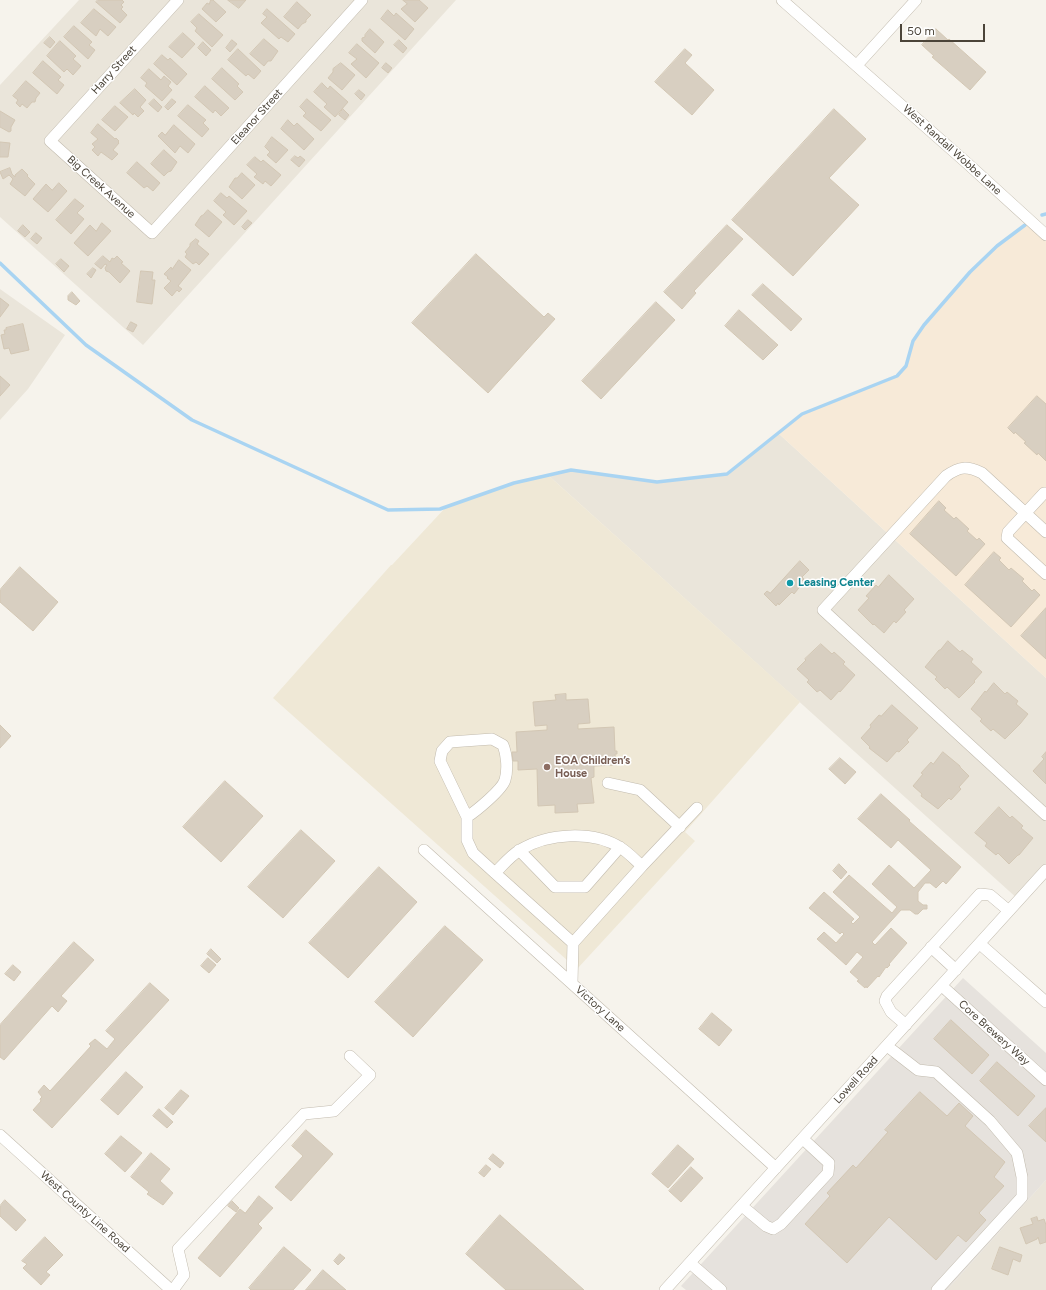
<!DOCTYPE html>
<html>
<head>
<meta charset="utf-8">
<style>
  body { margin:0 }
  #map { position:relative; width:1046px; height:1290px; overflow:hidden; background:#f6f3ec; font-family:Figtree,sans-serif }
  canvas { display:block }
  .scale { position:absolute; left:900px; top:24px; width:85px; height:18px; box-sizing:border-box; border:2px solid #4b4439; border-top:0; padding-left:5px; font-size:12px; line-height:14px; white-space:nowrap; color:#4b4439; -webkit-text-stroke:3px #fff; paint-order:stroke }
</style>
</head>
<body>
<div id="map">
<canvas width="1046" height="1290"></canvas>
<div class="scale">50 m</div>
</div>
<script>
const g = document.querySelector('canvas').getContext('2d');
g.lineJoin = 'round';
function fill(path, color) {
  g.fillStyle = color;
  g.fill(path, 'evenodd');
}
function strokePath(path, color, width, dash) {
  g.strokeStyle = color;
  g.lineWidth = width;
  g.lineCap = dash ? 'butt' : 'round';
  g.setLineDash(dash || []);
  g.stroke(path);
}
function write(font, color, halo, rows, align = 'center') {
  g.font = font + ' Figtree,sans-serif';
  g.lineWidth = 3;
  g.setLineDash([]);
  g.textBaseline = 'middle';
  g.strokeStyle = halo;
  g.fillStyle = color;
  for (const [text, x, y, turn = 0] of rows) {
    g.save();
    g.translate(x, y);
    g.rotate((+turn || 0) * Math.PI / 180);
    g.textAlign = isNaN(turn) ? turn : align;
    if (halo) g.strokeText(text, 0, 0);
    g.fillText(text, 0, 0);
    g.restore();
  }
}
fill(new Path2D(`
  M79 0H456L143 345 0 217V85Z
  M0 289 65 335 28 389 0 420Z
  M778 433 1046 678V870L1019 900 548 475 571 470 657 482 727 474Z
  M1046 1180V1290H947Z`), '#eae5da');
fill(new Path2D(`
  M1031 221 1046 235V678L778 433 802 414 897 376 906 366 913 341 924 325 941 305 970 272 997 246Z`), '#f7ead8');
fill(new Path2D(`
  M963 978 1046 1053V1180L947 1290H686L681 1286Z`), '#e6e2dd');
fill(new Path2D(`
  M548 475 800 702 685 832 695 841 577 969 273 698 391 565H392L446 507 514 483Z`), '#efe8d6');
strokePath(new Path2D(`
  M1042 215 1046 214
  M0 263 86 345 192 420 388 510 440 509 514 483 571 470 657 482 727 474 802 414 897 376 906 366 913 341 924 325 970 272 997 246 1025 225`), '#a9d4f2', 3.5);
const building = new Path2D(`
  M98 0H122L124 2 121 5 123 7 121 9 127 15 120 23 96 2Z
  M211 0H213L226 12 216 22 202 9 207 3 209 4Z
  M228 0H246L239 8Z
  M403 0H419L428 8 415 22 401 9 407 4Z
  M297 2 311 15 306 20V22L302 24 298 29 284 17Z
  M94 9 116 27 108 36 100 29 96 36 81 23Z
  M267 9 295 34 288 42 281 37 279 39 261 23 267 17 263 14Z
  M388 10 394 16 396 13 414 29 405 40 381 19Z
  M199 14 223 35 212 47 195 31 197 28 191 22Z
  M74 26 92 42 89 45 95 50 88 59 64 37Z
  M370 29 384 42 375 53 362 41V38L365 37V35Z
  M936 29 948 40 949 39 986 72 970 90 932 57 934 56 922 45Z
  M183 33 195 44 182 58 169 47Z
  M50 37 55 42 50 48 44 43Z
  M264 39 278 51 271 61H268L264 66 250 54Z
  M232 40 237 44 230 52 226 48Z
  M399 40 407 48 403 53 394 45Z
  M60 41 76 56 73 59 81 66 73 75 67 69 64 72 47 56Z
  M203 42 211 50 206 56 198 48Z
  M357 44 379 63 366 78 351 64 357 59 349 53Z
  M238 49 261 71 254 79 248 74 246 76 228 60Z
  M685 49 692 55 685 63 714 90 692 115 655 82Z
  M162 55 168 60 170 58 187 74 177 85 154 64Z
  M43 61 61 77 58 80 64 85 57 94 33 73Z
  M341 63 355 75 342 90 328 78 333 72V69Z
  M386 63 392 68 388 73 382 68Z
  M222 68 239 84 237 86 243 92 235 100 212 79Z
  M149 69 161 80 164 76 171 82 168 86 172 90 162 101 145 86 147 83 141 78Z
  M26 81 40 93 36 98 35 102H32L27 108 22 104 20 107 16 103 18 100 13 96Z
  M322 83 328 89 330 86 348 102 335 117 324 107 327 104 314 92Z
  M205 86 229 108 221 116 215 110 213 113 195 97Z
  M135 89 146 100 140 107 144 111 138 117 134 113 133 115 120 103Z
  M359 90 365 95 361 100 355 94Z
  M154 99 162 107 158 112 149 104Z
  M172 99 176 102 168 110 165 107Z
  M307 99 331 120 321 131 303 116 306 113 300 107Z
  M188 105 206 120 203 123 209 129 202 137 178 116Z
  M115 106 128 117 115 131 102 120Z
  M343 109 349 115 345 120 339 115Z
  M834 109 866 139 829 178 859 205 793 276 732 220Z
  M0 111 15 120 11 127V131L9 132 0 127Z
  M288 120 294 126 297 123 314 139 304 150 281 129Z
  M98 124 115 139 116 138 119 141 118 142 119 143 113 150 118 154 112 160 101 152 98 156 92 150 95 147 92 144 98 139 91 133Z
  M174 125 195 144 188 153 180 146 175 153 158 136 162 132 165 135Z
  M272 137 288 150 276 163 267 155 270 152 265 147Z
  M0 142 10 143 8 157H0Z
  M164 150 177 162 171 171 168 172 164 176 151 164Z
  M295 156 298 158 300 156 305 160 299 167 291 160Z
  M255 157 261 162 263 160 281 175 271 186 265 181 263 184 254 177 257 174 247 165Z
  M137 162 160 183 153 191 147 186 144 188 127 173Z
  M10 168 12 174 15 177V175L22 169 28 175 27 176 35 184 25 196 10 184 13 179 9 175 3 179 0 172Z
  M242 173 255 185 242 199 229 187 235 178H237Z
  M59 183 67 191 48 212 33 199 46 184 52 190Z
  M221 193 227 198 229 196 247 211 234 225 223 215 226 212 214 201Z
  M75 199 84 206 77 213 84 219 71 234 56 220Z
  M208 210 222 222 209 237 195 225 201 216 203 215Z
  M248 220 252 223 245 230 242 227Z
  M102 223 111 231 88 256 74 243 90 225 96 231Z
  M23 225 30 232 25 237 18 231Z
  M727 225 743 239 694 291 696 293 682 309 664 292Z
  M36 233 42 238 37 244 31 239Z
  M196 239 199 241 197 244 209 254 199 265 196 262 193 264 185 257 187 254 185 252 190 246V244Z
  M476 254 544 317 548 313 555 319 488 393 412 323Z
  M103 256 110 262 112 258 114 259 117 256 123 262 121 263 130 271 120 283 109 272 106 271 105 268 107 265 105 264 101 269 95 264Z
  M61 259 69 266 64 272 56 264Z
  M179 260 191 270 178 286 182 289 179 292 177 290 172 296 164 288 171 281 167 278 168 277 164 274 171 267 172 269Z
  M93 268 96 270 91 278 87 274Z
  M141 271 153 272 152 280H155L152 304 137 302Z
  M763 284 802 319 791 331 752 295Z
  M72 292 80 301 76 305 68 300V296Z
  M0 298 9 305 0 317Z
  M656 302 675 320 601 399 582 381Z
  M739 310 778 345 763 360 725 326Z
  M131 322 137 325 133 332 127 329Z
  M23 324 29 350 11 354 9 348 4 349 1 335 5 334 4 330H6V328Z
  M0 376 10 385 0 396Z
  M1037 396 1046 404V461L1038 453 1037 455 1024 443 1026 442 1015 432 1014 434 1008 428Z
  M939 501 946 508 944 510 954 519 956 517 969 529 967 531 977 540 979 538 985 544 956 576 910 534Z
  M994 552 1001 558 999 560 1009 570 1011 568 1024 579 1022 581 1032 591 1034 589 1040 595 1011 627 965 585Z
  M800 561 809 570 802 577 804 579 800 583 802 584 794 594 792 592 779 605 778 603 776 606 764 594 767 591 770 593Z
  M20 567 58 602 33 631 0 602V590Z
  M889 575 914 599 904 610 906 612 896 623 894 621 884 633 874 624 873 625 858 610 869 598 866 596 876 585 878 587Z
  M1046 608V659L1021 636Z
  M948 641 960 652 962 650 973 659 971 662 982 672 974 681 975 682 959 698 947 687 945 689 935 679 937 677 925 667 939 650H940Z
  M821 644 832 654 834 652 845 662 843 664 855 675 840 692 839 691 831 700 820 690 817 692 807 682 809 680 797 669 806 660 805 659Z
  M994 683 1005 694 1007 692 1018 701 1016 704 1028 714 1020 724 1005 739 993 729 991 731 980 721 982 719 971 709 985 691 986 692Z
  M566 694V700L588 699 590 723 578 724V729L614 727 615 751H617V754H615L616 765 594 766V777L591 778 594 803 577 804 578 812 555 813V805L538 806 537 769 518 770V761H513L512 752H517L516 732 547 730V725L535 726 533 702 556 700 555 695Z
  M892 705 918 728 907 740 909 742 899 752 897 751 887 762 869 748 870 747 861 738 871 727 870 725 879 715 881 716Z
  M0 725 11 736 0 748Z
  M943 752 960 766V767L969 776 959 787 961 789 951 800 949 798 938 809 921 796 922 794 913 786 923 774 921 773 931 762 933 764Z
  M1046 752V784L1033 771 1044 759 1042 757Z
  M840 758 856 772 845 784 829 769Z
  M225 781 263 816 221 862 183 827Z
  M881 794 910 820 909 821 961 867 946 884 943 881 936 888 930 883H925L918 892V901L923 905H927V909H923L918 914H915L910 910H901L872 942 875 945 891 928 907 943 889 964 890 965 887 968 886 967 879 977 878 976 867 988 866 986 865 988 857 981 859 980 850 972 863 957 857 952 846 965 817 939 824 932 836 943 844 934 842 932 840 934 809 908 824 892 854 919 851 922 853 924 860 917 833 892 849 875 892 913 897 907 872 884 889 865 914 888 931 870 898 840 891 848 858 819Z
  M999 807 1010 818 1012 816 1023 826 1021 828 1033 838 1019 855H1018L1009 864 998 853 996 855 985 846 987 843 975 833Z
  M301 830 335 861 283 918 248 887Z
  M839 864 847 872 841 879 833 871Z
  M379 867 417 902 348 978 309 943Z
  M445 926 483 960 413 1037 375 1002Z
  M74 942 94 960 61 996 67 1001 58 1012 52 1006 4 1060 0 1057V1025Z
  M211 949 221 959 217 963 207 954Z
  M208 958 216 965 209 973 201 966Z
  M13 965 21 972 14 981 5 974Z
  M150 983 169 1000 52 1128 33 1110 41 1101 40 1099 42 1097 38 1092 44 1085 50 1091 91 1046 89 1044 95 1039 107 1049 115 1039 106 1031Z
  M712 1013 732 1030 719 1046 699 1029Z
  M951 1020 989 1055 972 1074 934 1039Z
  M997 1062 1035 1096 1018 1116 980 1081Z
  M126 1072 143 1087 118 1115 101 1100Z
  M181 1090 189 1096 173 1115 165 1108Z
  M920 1092 947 1116 959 1103 973 1116 965 1126 1005 1162 994 1177 1004 1186 979 1213 986 1220 966 1242 958 1235 936 1260 889 1217 847 1263 805 1224 830 1196 827 1193 853 1165 856 1168 888 1132 885 1130Z
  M1046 1108V1142L1029 1126Z
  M159 1109 173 1122 167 1128 153 1116Z
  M306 1130 333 1154 291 1201 275 1187 303 1156 292 1146Z
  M121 1136 142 1153 125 1172 105 1154Z
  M678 1145 694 1159 668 1188 652 1174Z
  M151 1153 170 1169 160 1181 173 1193 163 1205 147 1194 149 1192 131 1177Z
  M493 1154 504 1163 500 1168 489 1159Z
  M486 1165 491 1169 484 1177 479 1173Z
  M691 1167 703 1178 681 1202 669 1191Z
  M259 1196 273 1208 258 1224 262 1228 220 1277 198 1258 240 1209 245 1213Z
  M5 1200 26 1220 16 1231 0 1216V1206Z
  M232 1201 239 1208 236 1212 228 1206Z
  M500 1215 584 1290H506L466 1254Z
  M1037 1217 1038 1221 1044 1219 1046 1225V1242L1040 1244 1038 1237 1037 1239 1026 1244 1020 1228 1033 1224 1031 1219Z
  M45 1237 63 1255 46 1272 50 1275 41 1285 23 1268 27 1264 22 1261Z
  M284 1247 311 1270 293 1290H251L249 1288Z
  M1000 1247 1022 1255 1020 1262 1013 1259 1008 1275 992 1269Z
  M340 1254 345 1258 338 1265 334 1261Z
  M323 1270 346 1290H306Z`);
fill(building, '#d8cfc1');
strokePath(building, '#d3c7b4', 1);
const minor = new Path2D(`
  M178 0 50 141 152 233 362 0
  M782 0 968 164 1046 235
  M857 65 916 0
  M1046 493H1044L1008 532 1007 538 1046 574
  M1046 532 982 473C967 466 960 466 946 476L823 610 1046 815
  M608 783 640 790 680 827
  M467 817C476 811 502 790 505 780 508 770 507 755 503 745L492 739 450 742 442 751 440 761 467 817V840L473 853 495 873
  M424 850 776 1168
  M519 850 555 887H585L620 847
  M642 866 697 808
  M980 944 1046 1002
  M931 947 956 970
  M572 983 573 943 642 866C635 860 629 853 621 848 593 830 548 833 520 850 510 856 503 865 495 873L573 943
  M942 986 1046 1080
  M906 1025 891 1012 885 1001 887 996 980 894 990 895 1009 911
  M887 1046 918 1070 936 1072 990 1121 1017 1153 1022 1177V1197L937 1290
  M0 1135 171 1290
  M742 1206 766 1226 773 1229 781 1224 828 1173 829 1163 803 1139
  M690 1263 721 1290
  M173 1290 184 1275 178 1249 304 1114 334 1111 370 1075 350 1056
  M665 1290 1046 870`);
strokePath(minor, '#c2bbae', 12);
strokePath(minor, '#fff', 11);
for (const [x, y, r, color] of [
  [790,583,4,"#0f9aa8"],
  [547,767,4,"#8d6e63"]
]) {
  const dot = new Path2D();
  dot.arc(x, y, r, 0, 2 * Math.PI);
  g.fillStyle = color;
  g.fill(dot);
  strokePath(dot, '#fff', 1.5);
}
write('11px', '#4b4439', '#fff', [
  ["Harry Street",114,70,-48],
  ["Eleanor Street",257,117,-48],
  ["West Randall Wobbe Lane",952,150,42],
  ["Big Creek Avenue",101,187,42],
  ["Victory Lane",600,1009,42],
  ["Core Brewery Way",994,1033,42],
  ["Lowell Road",856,1080,-48],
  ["West County Line Road",85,1212,42]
]);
write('bold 11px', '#0d838f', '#fff', [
  ["Leasing Center",798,583]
], 'left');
write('bold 11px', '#785e54', '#fff', [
  ["EOA Children’s",555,761],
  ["House",555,774]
], 'left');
</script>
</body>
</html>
